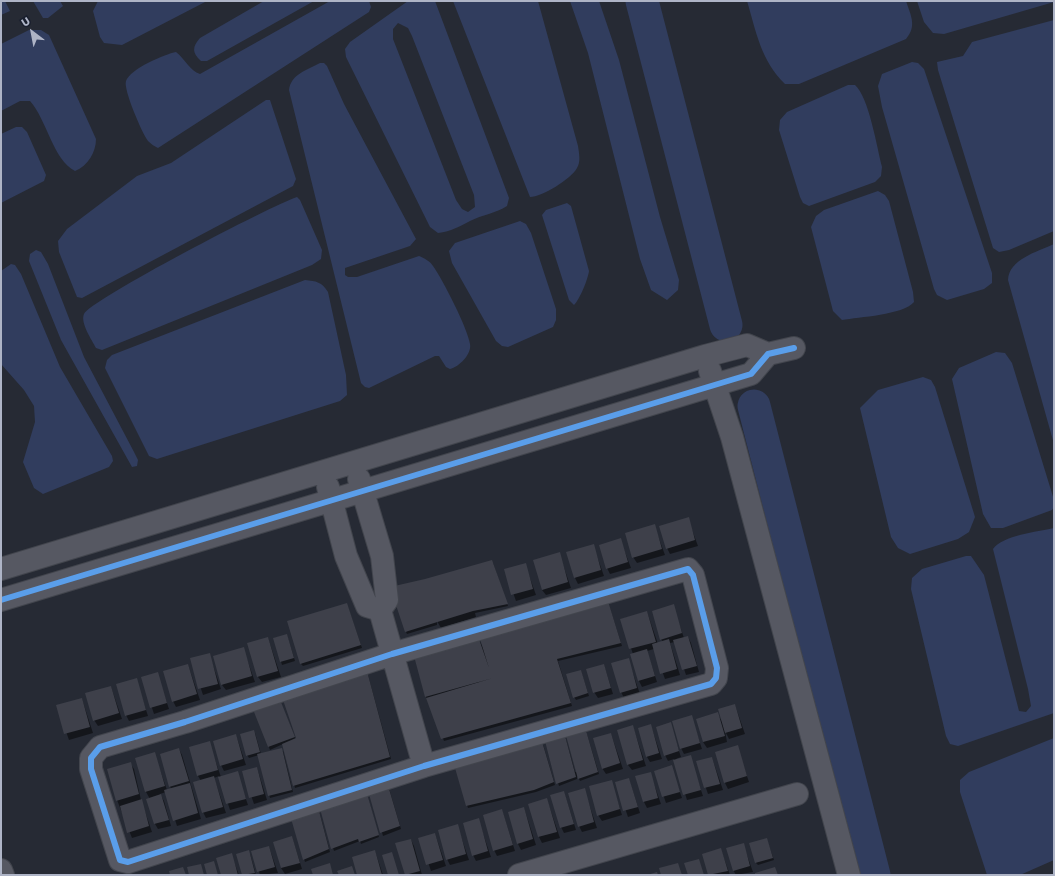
<!DOCTYPE html>
<html>
<head>
<meta charset="utf-8">
<style>
  body { margin:0 }
  #map { position:relative; width:1055px; height:876px; overflow:hidden; background:#262a34; font-family:Poppins,sans-serif }
  canvas { display:block }
  .frame { position:absolute; inset:0; border:2px solid #aeb4c6; pointer-events:none }
  .north { position:absolute; left:12px; top:12px; width:40px; height:40px; -webkit-text-stroke:3px #191f2e; paint-order:stroke; rotate:328deg; font-size:11px; font-weight:700; line-height:16px; text-align:center; color:#aeb4c6 }
  .north::after { content:''; display:block; margin:auto; width:14px; height:18px; background:#aeb4c6; clip-path:polygon(50% 0,100% 100%,50% 72%,0 100%) }
</style>
</head>
<body>
<div id="map">
<canvas width="1055" height="876"></canvas>
<div class="frame"></div>
<div class="north">U</div>
</div>
<script>
const g = document.querySelector('canvas').getContext('2d');
g.lineJoin = 'round';
function fill(path, color) {
  g.fillStyle = color;
  g.fill(path, 'evenodd');
}
function strokePath(path, color, width, dash) {
  g.strokeStyle = color;
  g.lineWidth = width;
  g.lineCap = dash ? 'butt' : 'round';
  g.setLineDash(dash || []);
  g.stroke(path);
}
fill(new Path2D(`
  M1 1H5L10 11 1 15Z
  M33 1H60L63 6 48 18H43Z
  M98 1H207L122 45 104 43 100 37 93 11Z
  M264 1H314L207 61H201C192 53 192 47 200 38Z
  M330 1H369L371 7 369 12 158 148C154 146 151 144 148 141 142 133 123 89 126 81 130 69 165 54 176 52 185 59 190 71 200 74Z
  M408 1H435L509 198 507 206C496 213 482 215 470 221 458 227 452 231 438 233L430 227 346 57 345 49 350 42ZM398 23 408 28 412 36 474 195 475 207 468 212 462 209 456 200 393 39V29Z
  M453 1H538L578 146C579 153 581 162 577 168 571 179 542 197 530 197Z
  M570 1H599L619 60 660 217 679 280 678 290 667 300 651 290 640 259 588 53Z
  M747 1H906C911 16 917 26 906 39L799 84H785C761 61 756 31 747 1Z
  M917 1H1054V2L944 34 933 33 924 22Z
  M1054 20V231L1009 250 999 252 993 248 938 70 937 62 963 56 972 42Z
  M29 30H41L49 35 96 139C96 152 88 166 75 171 53 160 47 120 30 101H20L1 111V44Z
  M912 62 918 63 924 69 992 273V283L984 289 947 300 937 295 934 289 882 107 878 86 882 74Z
  M320 63H324L327 66 344 104 416 239 410 246 345 268V275L348 277H357L419 256C424 258 430 261 433 266 443 280 468 329 470 344 472 354 459 367 450 369L446 367 439 356H435L369 388 365 387 361 383 289 90C291 74 307 70 320 63Z
  M848 85H855C869 97 877 148 882 167L881 176 875 182 809 206 803 203 800 197 779 130 780 120 787 112Z
  M266 100H270L296 179 293 186 82 298 77 297 59 252 58 241 67 229 137 176 171 163Z
  M16 127H22L27 132 46 175 44 181 1 203V134Z
  M878 191 885 195 889 201 913 292 914 302C903 315 859 317 842 320L833 311 811 227 816 216 824 210Z
  M297 197 300 200 322 250 321 259 312 265 107 348 102 350 96 348C92 340 80 323 84 314 90 300 272 205 297 197Z
  M567 203 571 206 589 271C588 279 580 299 574 305L569 300 542 215 546 210Z
  M520 221 526 224 531 233 556 309V320L553 327 508 347 502 346 496 341 452 263 449 251 455 243Z
  M1054 244V444L1008 280C1009 259 1037 252 1054 244Z
  M36 250 41 252 48 264 84 357 134 452 138 460 137 466 132 467 61 340 29 261 30 254Z
  M11 264 15 265 21 274 60 367 112 456 113 461 109 467 43 494 34 488 23 462 35 422 34 406 24 390 1 364V271Z
  M305 280C316 281 322 282 328 292L346 375 347 395 340 401 157 459 149 456 105 368 107 360 112 355Z
  M996 352 1005 353 1012 363 1054 500V507L1052 510 1003 528H991L983 514 952 379 959 368Z
  M923 377 931 380 935 387 975 517 969 532 958 539 910 554 898 548 891 537 860 408 878 390Z
  M1054 528V713L958 746 950 744 946 736 911 589 912 578 922 569 966 556H971L984 575 1019 711 1026 712 1031 706 1028 689 993 549C1003 535 1037 532 1054 528Z
  M1054 738V860L1020 875H987L960 792V780L969 772Z`), '#313d5e');
fill(new Path2D(`
  M688 519 698 546 670 554 667 548Z
  M654 525 665 555 637 563 633 557Z
  M620 539 631 568 610 574 607 568Z
  M593 545 604 576 578 584 575 578Z
  M559 553 571 588 546 595 542 590Z
  M493 563 508 606 475 613 476 617 441 628 437 621V625L407 634 406 632Z
  M525 564 536 595 516 601 505 570Z
  M609 605 622 646 558 661 572 706 444 741 426 697 415 657 479 640 483 647Z
  M673 606 684 638 688 637 691 643 699 672 686 675 675 642 670 643 680 675 665 679 654 649 647 651 657 682 642 687 639 681 633 654 621 619 647 612 658 644 663 642 661 639Z
  M348 607 362 648 303 666 301 664Z
  M287 635 295 661 282 665 274 638Z
  M268 638 281 677 262 682 258 677Z
  M243 648 255 682 226 690 222 685Z
  M209 654 221 689 203 695 191 659Z
  M628 659 640 694 624 698 621 692Z
  M188 665 200 700 176 707 173 701Z
  M604 665 613 694 598 698 594 692Z
  M581 671 589 696 576 700 574 697Z
  M157 673 169 709 154 714 142 678Z
  M368 675 391 759 295 788 283 744 270 750 254 708 280 701 296 740Z
  M136 679 148 716 129 721 126 715Z
  M111 687 122 719 98 726 94 720Z
  M82 699 93 733 69 740 57 706Z
  M735 705 745 734 729 739 725 731 727 742 707 748 703 742 717 714 722 721Z
  M691 716 702 749 684 754 681 748Z
  M670 724 681 757 676 759 677 760 690 757 703 796 687 800 674 759 668 761 665 755Z
  M651 726 662 759 650 762 647 757Z
  M633 727 646 766 632 770 628 765Z
  M586 731 599 774 580 781 577 775V779L559 786 545 738 565 736 575 772H577L566 733Z
  M255 733 261 754 283 751 293 792 270 798 259 755 249 758 247 755Z
  M611 734 623 769 606 774 602 768Z
  M236 735 246 765 224 771 221 765Z
  M542 741 555 785 536 792 468 808 467 805Z
  M209 743 221 777 237 773 248 805 230 810 219 776 214 778 226 813 206 818 203 812 201 781 198 776Z
  M737 746 749 782 728 789 725 783Z
  M179 749 182 755 201 819 177 826 166 792 160 794 164 801 171 826 158 829 155 824 150 799 146 792 154 753 167 790 171 789 170 786Z
  M712 758 723 790 708 794 697 762Z
  M130 763 134 769 141 800 152 832 132 838 117 800Z
  M671 767 682 798 666 803 655 771Z
  M257 768 267 800 254 804 243 772Z
  M650 773 661 804 647 808 644 802Z
  M629 779 640 813 628 817 616 782Z
  M611 781 622 815 602 821 598 815Z
  M388 785 401 829 383 836 369 787Z
  M584 789 597 828 582 832 579 826Z
  M564 792 576 830 564 833 561 827Z
  M367 794 379 837 361 844 360 841 334 851 320 806Z
  M547 800 560 838 542 843 539 837Z
  M524 808 536 845 521 850 518 844Z
  M502 810 515 851 497 856 494 850Z
  M319 811 330 852 305 862 304 859Z
  M478 819 491 857 476 861 473 855Z
  M457 825 469 860 450 865 447 859Z
  M435 834 446 866 431 871 420 838Z
  M292 837 302 869 285 874 281 868Z
  M411 840 414 846 422 875H406L397 844Z
  M767 840 774 860 758 865 756 863Z
  M743 844 753 872 736 875 733 870Z
  M269 847 278 873 260 875 253 852Z
  M721 850 730 875H709L703 855Z
  M375 851 383 875H358Z
  M231 854 239 875H222Z
  M250 854 256 875H243L237 855Z`), '#0007');
strokePath(new Path2D(`
  M642 1 726 325
  M754 406 874 875`), '#313d5e', 33);
fill(new Path2D(`
  M689 517 695 540 666 549 659 526Z
  M655 524 662 549 632 558 625 533Z
  M621 538 628 562 606 569 599 545Z
  M594 544 601 570 574 578 566 552Z
  M560 552 568 582 542 590 533 560Z
  M492 560 508 604 473 611 405 632 390 587 425 579Z
  M526 563 533 589 511 595 504 569Z
  M608 601 621 643 557 659 571 703 441 739 426 698 493 678 425 697 414 656 479 639 489 668 480 639Z
  M347 603 361 645 300 664 287 621Z
  M674 604 682 633 660 640 652 611Z
  M647 611 656 642 629 649 620 619Z
  M287 634 294 658 280 662 273 638Z
  M688 636 697 666 682 670 673 640Z
  M268 637 278 671 257 677 247 643Z
  M669 639 677 669 660 674 652 644Z
  M244 647 252 676 221 685 213 656Z
  M647 649 655 676 638 681 630 654Z
  M210 653 218 684 198 689 190 658Z
  M629 658 637 688 620 693 611 663Z
  M188 664 197 694 172 702 163 671Z
  M604 664 611 688 593 693 586 669Z
  M581 670 588 693 573 698 566 674Z
  M367 671 390 757 293 786 282 744 296 738 282 697Z
  M158 672 167 703 150 708 141 677Z
  M137 678 146 710 125 716 116 684Z
  M111 686 119 713 93 721 85 693Z
  M279 697 295 737 268 747 252 707Z
  M82 698 90 727 64 734 56 705Z
  M735 704 742 728 725 733 718 709Z
  M718 712 725 736 703 742 696 719Z
  M692 715 700 743 680 749 672 721Z
  M671 722 679 751 664 756 656 727Z
  M651 724 659 753 646 757 638 728Z
  M633 725 643 760 627 765 617 730Z
  M585 727 598 772 578 779 565 732Z
  M254 730 260 752 246 756 240 734Z
  M564 732 576 777 556 784 544 737Z
  M611 733 620 763 602 769 593 738Z
  M236 734 243 759 220 766 213 741Z
  M541 738 554 782 534 790 466 806 453 761Z
  M210 741 218 770 197 776 189 747Z
  M738 745 747 776 724 783 715 752Z
  M179 748 189 781 169 787 160 754Z
  M282 748 292 790 268 796 257 754Z
  M155 752 165 786 145 792 135 758Z
  M691 755 701 790 683 795 673 760Z
  M712 757 720 784 704 788 696 761Z
  M131 762 139 794 116 801 107 769Z
  M672 765 680 792 662 797 654 771Z
  M257 767 264 794 249 798 242 771Z
  M238 771 246 799 226 804 218 777Z
  M651 772 658 798 643 802 635 776Z
  M214 776 223 807 202 813 193 782Z
  M629 778 638 807 623 811 615 782Z
  M612 780 620 809 597 816 589 786Z
  M387 782 400 826 380 833 367 787Z
  M190 783 198 813 173 821 164 790Z
  M585 788 594 822 578 827 568 793Z
  M366 790 379 835 359 842 358 839 331 849 319 805Z
  M564 791 574 824 560 828 550 795Z
  M161 794 169 820 154 824 146 799Z
  M547 798 557 832 538 837 528 804Z
  M142 799 149 826 127 833 120 806Z
  M318 807 329 849 303 860 290 815Z
  M524 807 533 839 517 844 508 812Z
  M502 809 513 845 493 851 483 815Z
  M479 818 488 851 472 856 463 823Z
  M458 824 466 854 446 860 438 830Z
  M435 833 443 860 426 865 418 838Z
  M292 836 300 863 281 868 273 842Z
  M767 838 773 858 755 863 749 843Z
  M411 839 420 871 405 875 395 843Z
  M744 843 750 866 733 871 726 848Z
  M269 846 275 867 257 872 251 851Z
  M721 848 728 871 708 875 702 854Z
  M249 850 255 873 242 875 236 854Z
  M375 850 382 875H357L352 857Z
  M392 852 399 875H388L382 855Z
  M232 853 238 875H221L216 858Z
  M699 859 704 875H688L684 863Z
  M214 861 218 875H207L204 864Z
  M330 863 333 875H313L311 869Z
  M678 863 682 875H661L659 868Z
  M201 864 204 875H189L187 867Z
  M352 866 355 875H339L337 871Z
  M183 867 186 875H170L169 871Z
  M775 867 778 875H755V873Z
  M657 872 658 875H647Z`), '#3e404a');
const minor = new Path2D(`
  M710 371 732 437 849 875
  M359 479 382 556 387 600 380 610 424 766
  M328 487 346 556 367 606 380 610
  M1 569 705 356 747 345 768 354
  M688 569 693 575 717 668 716 678 711 684 424 766 128 862 120 860 91 769V758L100 747 185 722 392 654Z
  M1 600 751 374 768 354 794 348
  M1 870 3 875
  M519 875 797 794`);
strokePath(minor, '#42454d', 24);
strokePath(minor, '#565862', 22);
strokePath(new Path2D(`
  M688 569 693 575 717 668 716 678 711 684 424 766 128 862 120 860 91 769V758L100 747 185 722 392 654Z
  M1 600 751 374 768 354 794 348`), '#5a9eea', 6);
</script>
</body>
</html>
